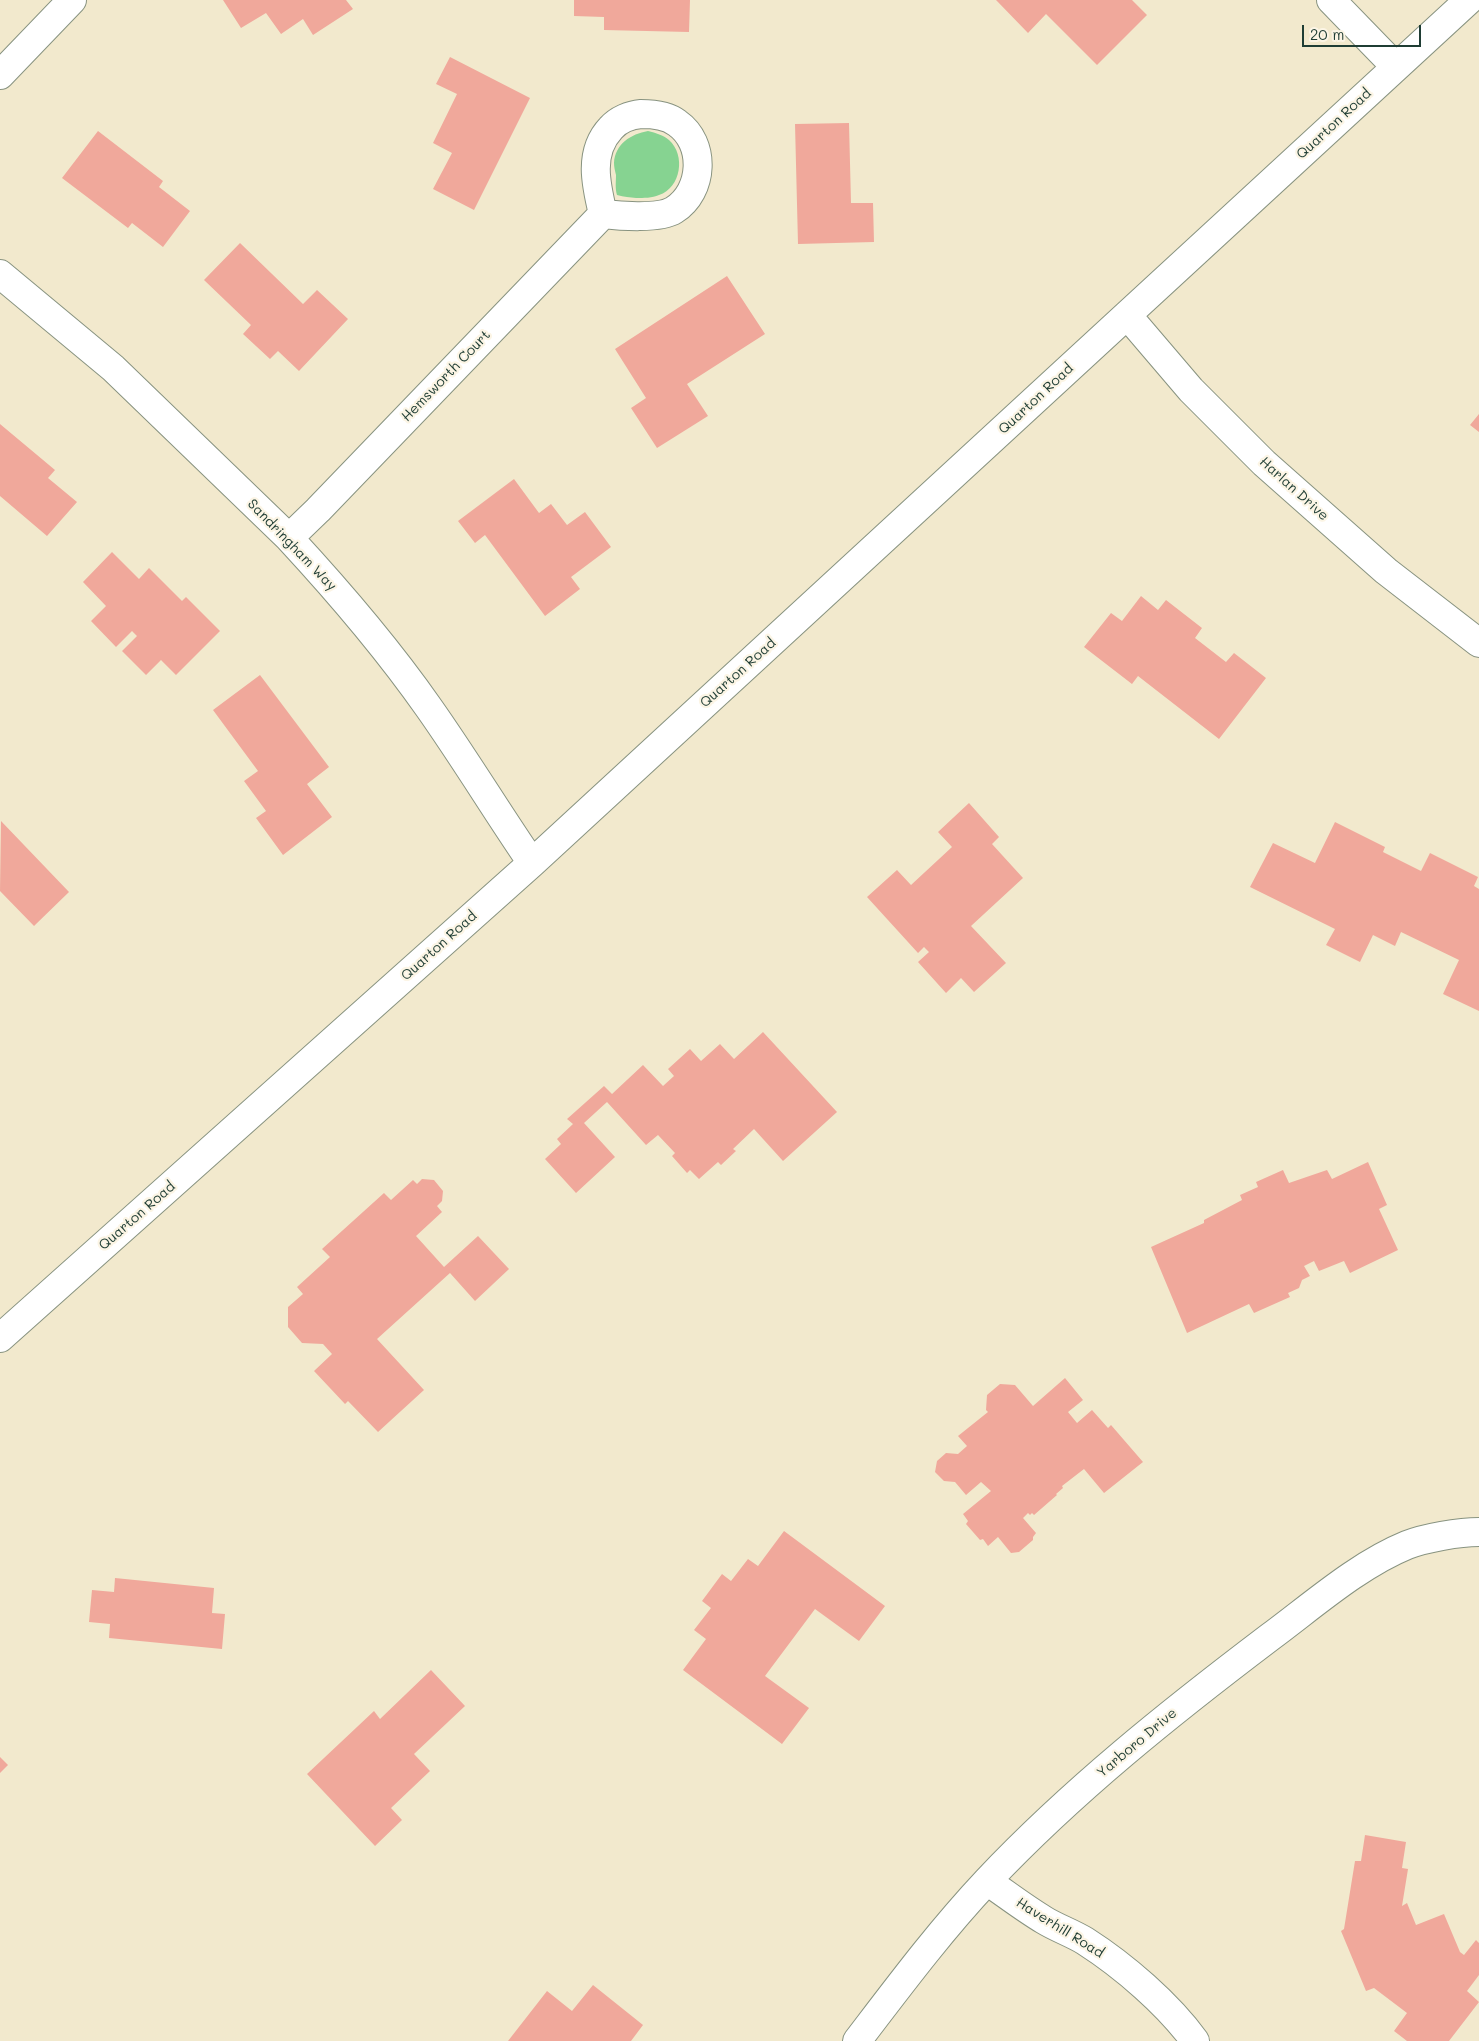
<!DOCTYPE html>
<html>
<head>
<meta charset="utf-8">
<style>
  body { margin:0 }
  #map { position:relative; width:1479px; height:2041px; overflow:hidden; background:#f2e9cd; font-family:Mali,sans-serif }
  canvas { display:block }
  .scale { position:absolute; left:1302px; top:25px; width:119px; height:22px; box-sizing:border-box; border:2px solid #1f3d34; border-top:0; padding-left:6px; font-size:15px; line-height:18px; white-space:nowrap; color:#1f3d34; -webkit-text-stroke:4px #fcf5e5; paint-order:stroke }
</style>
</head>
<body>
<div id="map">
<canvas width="1479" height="2041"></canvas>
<div class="scale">20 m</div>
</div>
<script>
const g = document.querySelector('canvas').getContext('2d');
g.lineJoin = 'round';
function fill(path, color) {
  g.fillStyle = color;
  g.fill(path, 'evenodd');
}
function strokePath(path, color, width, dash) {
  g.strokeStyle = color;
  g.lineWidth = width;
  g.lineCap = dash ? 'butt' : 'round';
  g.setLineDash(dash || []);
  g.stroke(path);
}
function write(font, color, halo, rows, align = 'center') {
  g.font = font + ' Mali,sans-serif';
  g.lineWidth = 4.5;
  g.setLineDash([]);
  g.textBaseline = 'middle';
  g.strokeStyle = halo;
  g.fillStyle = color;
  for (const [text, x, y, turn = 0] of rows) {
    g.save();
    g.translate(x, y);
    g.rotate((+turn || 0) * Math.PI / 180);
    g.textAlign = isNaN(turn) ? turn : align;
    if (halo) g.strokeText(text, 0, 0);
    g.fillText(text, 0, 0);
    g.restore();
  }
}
fill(new Path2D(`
  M648 131C656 133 663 135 669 140 686 155 681 188 659 195 652 198 644 198 636 198 630 197 624 197 617 195 615 188 616 182 616 175 615 171 614 167 614 163 615 144 631 134 648 131Z`), '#86d391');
fill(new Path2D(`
  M223 0H346L353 9 313 35 303 19 281 34 266 13 241 28Z
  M574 0H690L689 32 604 30V17L574 16Z
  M996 0H1132L1147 15 1097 65 1046 14 1028 33Z
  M450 57 530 98 474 210 433 189 452 153 433 143 457 94 436 84Z
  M849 123 851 203H873L874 242 798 244 795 124Z
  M98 131 163 181 159 187 190 211 163 247 132 223 128 228 62 178Z
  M240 243 303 304 317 290 348 319 299 371 278 351 270 359 243 334 251 325 204 280Z
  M727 276 765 334 687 384 708 416 657 448 631 408 646 398 615 349Z
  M1479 414V432L1470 425Z
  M0 424 55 470 48 478 77 502 47 536 0 496Z
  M514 479 539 513 551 504 567 525 585 512 611 547 571 577 580 589 545 616 485 535 475 543 458 521Z
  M112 552 139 579 149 568 182 601 186 597 220 631 176 675 161 660 146 675 122 651 137 636 132 631 116 647 91 621 106 606 83 582Z
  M1141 596 1158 610 1166 600 1202 628 1195 638 1226 662 1234 653 1266 678 1219 739 1138 676 1132 684 1084 647 1111 613 1122 621Z
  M260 675 329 767 307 784 332 817 283 855 256 818 266 811 244 781 258 771 213 710Z
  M969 803 999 837 992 844 1023 878 971 926 1006 963 974 992 961 978 946 993 918 962 929 952 924 947 918 953 867 897 897 870 911 885 952 847 938 832Z
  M1 821 69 892 34 926 0 891Z
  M1335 822 1385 847 1383 852 1421 871 1430 853 1478 877 1474 886 1479 889V1011L1443 994 1459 960 1401 932 1395 946 1373 935 1360 962 1326 945 1335 929 1250 887 1273 843 1315 863Z
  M763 1032 837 1112 783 1161 754 1129 733 1149 736 1151 721 1165 718 1162 699 1179 690 1170 687 1173 672 1156 675 1153 658 1135 646 1145 607 1102 584 1123 615 1157 576 1193 545 1159 561 1144 557 1139 573 1124 567 1119 604 1086 612 1094 643 1065 663 1086 674 1076 668 1069 690 1049 701 1061 720 1044 734 1059Z
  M1368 1162 1387 1205 1379 1209 1398 1250 1350 1273 1344 1261 1319 1271 1314 1261 1304 1266 1310 1276 1302 1280 1299 1288 1288 1293 1290 1297 1254 1313 1249 1304 1187 1333 1151 1247 1204 1223V1220L1242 1200 1240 1195 1258 1187 1256 1182 1283 1170 1289 1183 1327 1170 1332 1179Z
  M422 1179 434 1180 443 1191 442 1201 437 1206 442 1212 416 1236 444 1267 478 1236 509 1269 475 1301 450 1273 377 1339 424 1390 378 1432 348 1401 345 1404 314 1371 332 1354 323 1344 302 1343 288 1327V1307L303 1294 297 1287 330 1257 322 1249 384 1193 391 1200 413 1180 417 1184Z
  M1065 1378 1083 1400 1068 1412 1077 1423 1092 1410 1108 1428 1111 1425 1143 1462 1104 1493 1084 1469 1062 1486 1063 1488 1056 1494 1057 1495 1034 1515 1032 1513 1030 1515 1028 1513 1023 1518 1036 1533 1033 1537V1540L1019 1552 1011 1553 998 1537 988 1546 983 1539 980 1540 966 1524 968 1521 963 1514 991 1491 981 1482 966 1495 955 1482 944 1481 935 1472 937 1461 946 1453 958 1454 967 1446 958 1436 988 1412 986 1410 987 1395 1000 1384 1015 1385 1033 1406Z
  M784 1531 885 1606 859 1641 815 1609 765 1676 809 1708 782 1744 683 1670 706 1639 694 1630 711 1608 702 1601 722 1574 731 1581 748 1559 758 1566Z
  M115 1578 214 1588 212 1613 225 1614 222 1649 109 1638 110 1624 89 1622 92 1590 114 1592Z
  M431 1670 465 1706 414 1754 430 1771 391 1808 402 1820 375 1846 307 1774 374 1711 380 1719Z
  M0 1757 8 1765 0 1773Z
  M1365 1835 1406 1842 1402 1868 1408 1869 1402 1906 1407 1903 1416 1925 1444 1914 1460 1952 1464 1955 1476 1940 1479 1943V1975L1467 1991 1479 2002 1449 2041H1407L1394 2031 1407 2013 1374 1988 1366 1991 1341 1931 1344 1929 1355 1861H1361Z
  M593 1985 643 2025 631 2041H508L547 1991 572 2011Z`), '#f0a89b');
const minor = new Path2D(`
  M1331 0 1396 67
  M0 75 72 0
  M0 274 113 368 289 538C339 592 387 648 429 708 465 759 497 812 532 863
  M1127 315 1191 390 1264 463 1386 571 1479 643
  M289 538 318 510 603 214C620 216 660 219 674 210 704 191 706 143 677 123 667 115 653 114 641 114 630 115 618 120 611 128 588 152 596 185 603 214
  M0 1338 532 863 1469 0
  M987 1881C1006 1894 1024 1908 1044 1920 1057 1928 1072 1933 1085 1941 1124 1966 1168 2004 1195 2041
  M857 2041C899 1986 940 1931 987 1881 1073 1790 1171 1712 1270 1637 1312 1606 1358 1565 1407 1545 1425 1538 1459 1532 1479 1532`);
strokePath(minor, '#889380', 30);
strokePath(minor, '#fff', 28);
write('14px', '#1f3d34', '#fcf5e5', [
  ["Quarton Road",1334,124,-43],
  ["Hemsworth Court",446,376,-46],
  ["Quarton Road",1036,399,-43],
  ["Harlan Drive",1294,489,42],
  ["Sandringham Way",292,545,46],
  ["Quarton Road",738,673,-42],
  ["Quarton Road",439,946,-42],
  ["Quarton Road",137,1216,-41],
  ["Yarboro Drive",1137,1743,-40],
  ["Haverhill Road",1060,1928,32]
]);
</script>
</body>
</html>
